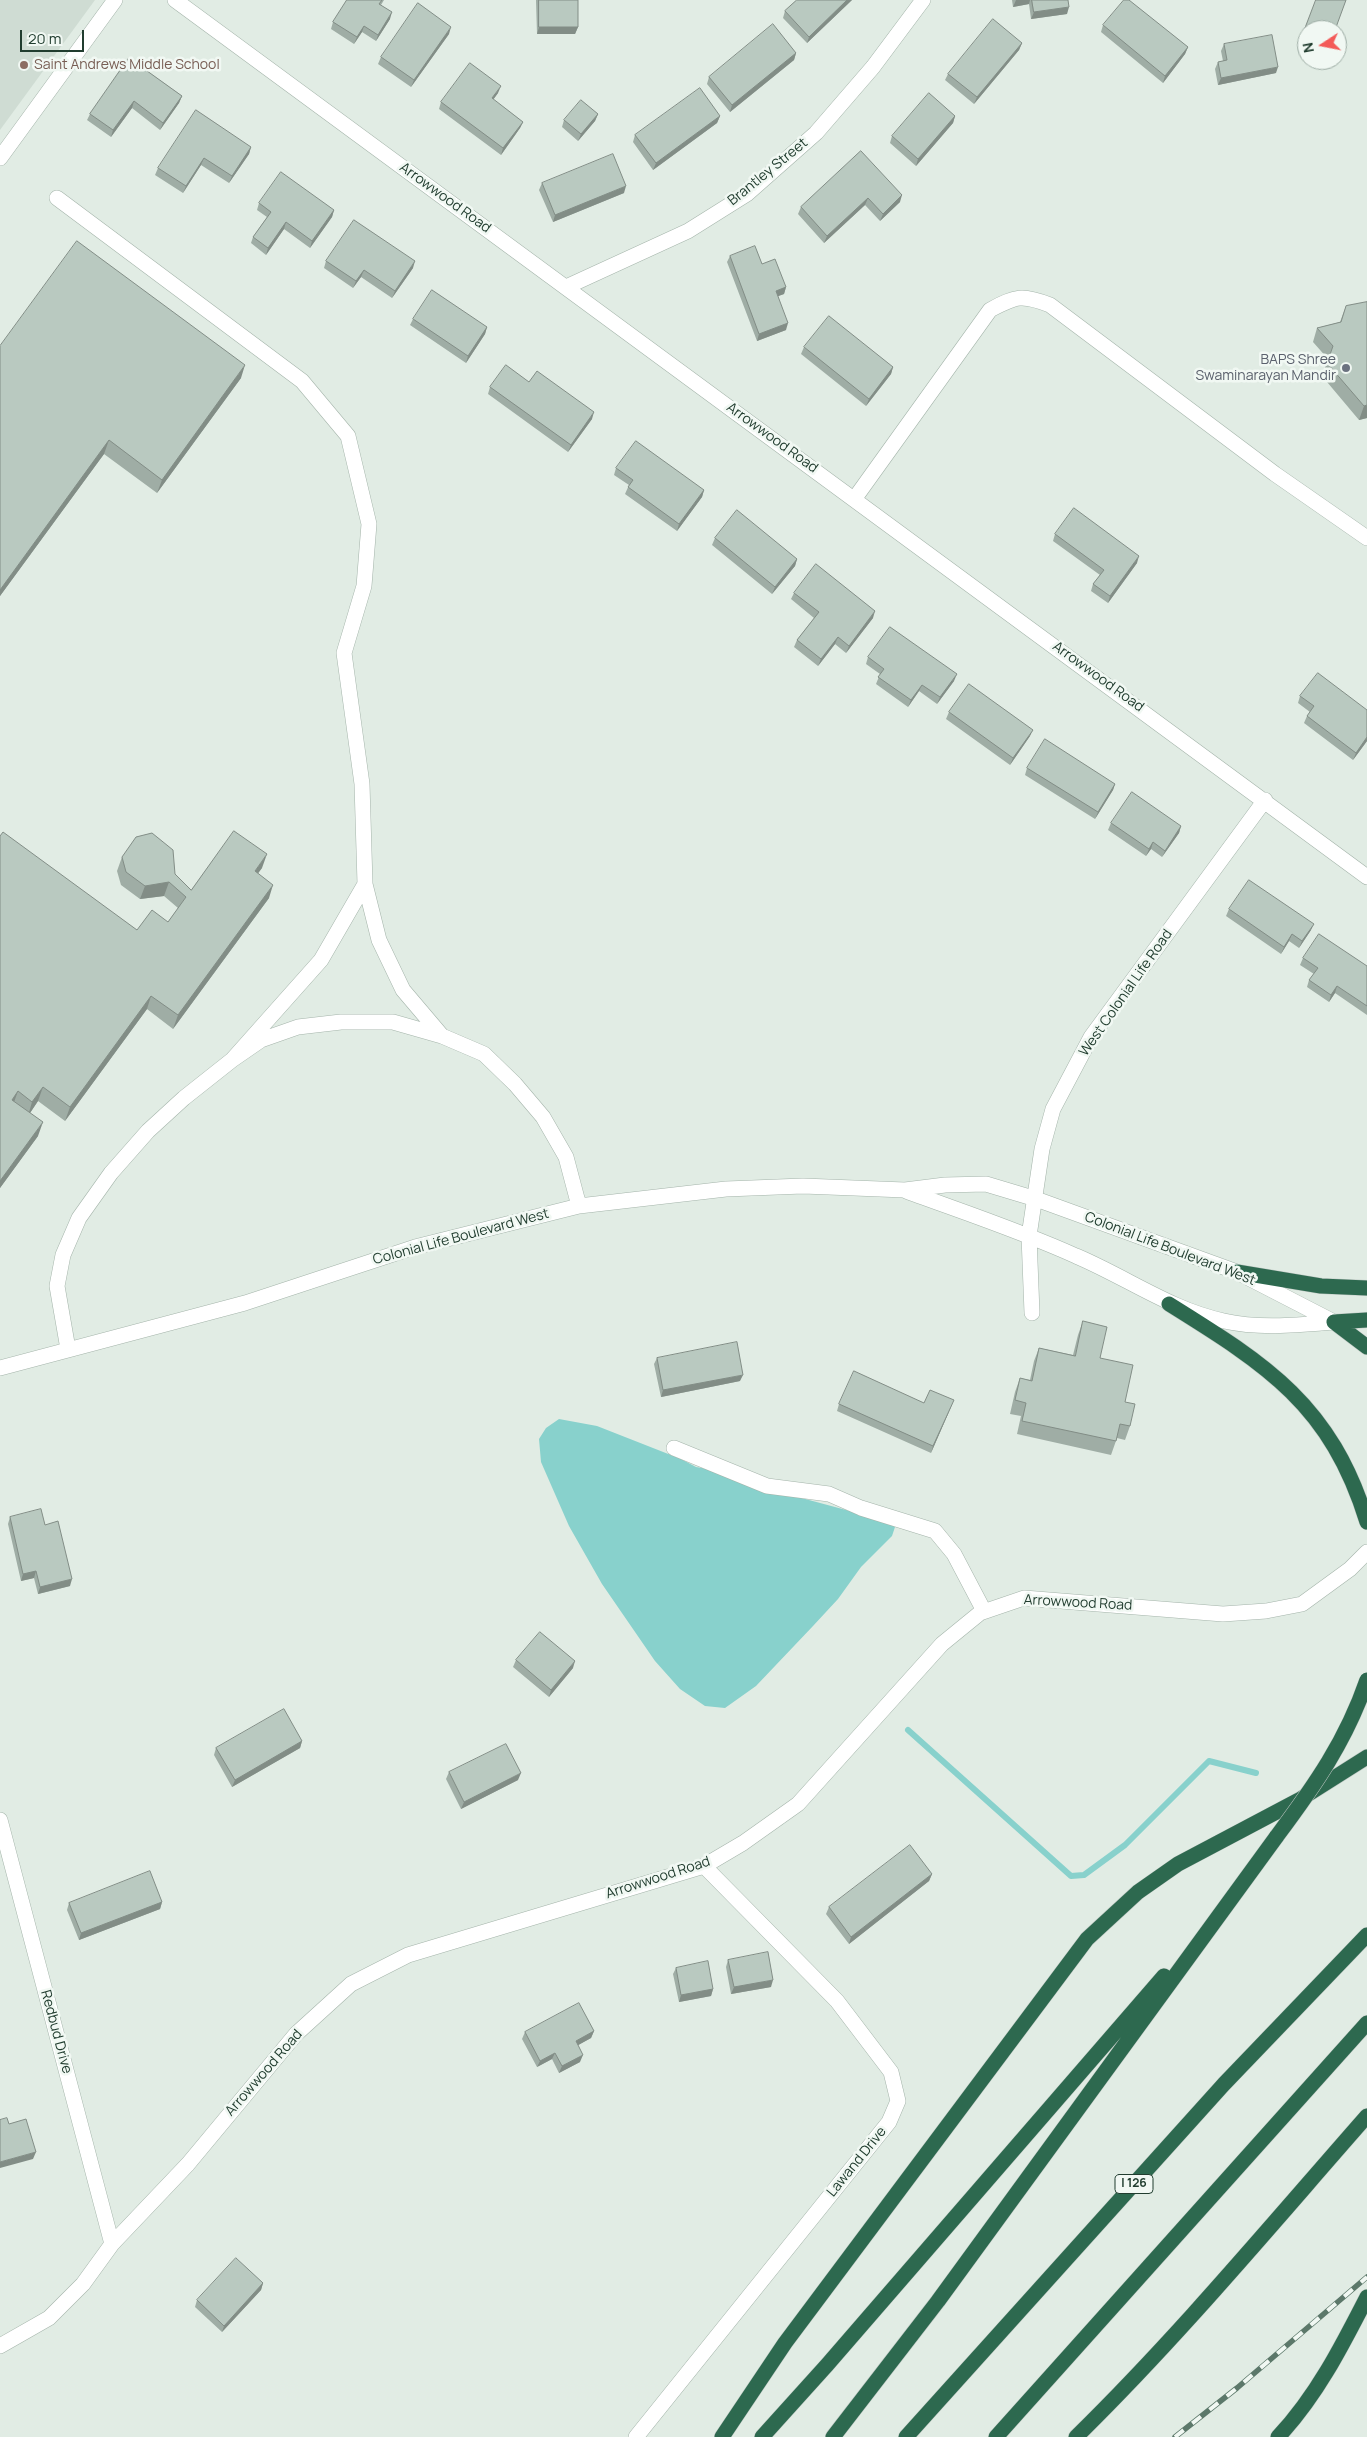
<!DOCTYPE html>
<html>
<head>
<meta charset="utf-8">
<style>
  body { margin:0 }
  #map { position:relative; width:1367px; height:2437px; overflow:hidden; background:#e1ece4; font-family:Manrope,sans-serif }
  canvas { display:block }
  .north { position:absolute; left:1297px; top:20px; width:50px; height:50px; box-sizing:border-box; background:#f1f8f3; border:1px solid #9eada5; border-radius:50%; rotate:259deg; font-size:14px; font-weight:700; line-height:20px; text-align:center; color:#213d2f }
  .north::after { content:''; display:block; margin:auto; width:18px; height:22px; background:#f35a58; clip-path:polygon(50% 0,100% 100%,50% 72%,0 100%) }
  .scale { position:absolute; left:20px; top:30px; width:64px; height:22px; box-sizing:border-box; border:2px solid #213d2f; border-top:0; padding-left:6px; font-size:15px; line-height:18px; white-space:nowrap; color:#213d2f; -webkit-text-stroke:4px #f1f8f3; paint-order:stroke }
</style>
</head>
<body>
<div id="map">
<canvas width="1367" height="2437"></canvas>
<div class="north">N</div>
<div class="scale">20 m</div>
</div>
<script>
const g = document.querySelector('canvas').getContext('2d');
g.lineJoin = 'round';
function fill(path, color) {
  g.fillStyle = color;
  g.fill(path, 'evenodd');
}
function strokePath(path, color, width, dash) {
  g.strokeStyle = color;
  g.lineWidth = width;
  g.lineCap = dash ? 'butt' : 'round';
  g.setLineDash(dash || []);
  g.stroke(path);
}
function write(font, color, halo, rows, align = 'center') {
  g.font = font + ' Manrope,sans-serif';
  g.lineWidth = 5;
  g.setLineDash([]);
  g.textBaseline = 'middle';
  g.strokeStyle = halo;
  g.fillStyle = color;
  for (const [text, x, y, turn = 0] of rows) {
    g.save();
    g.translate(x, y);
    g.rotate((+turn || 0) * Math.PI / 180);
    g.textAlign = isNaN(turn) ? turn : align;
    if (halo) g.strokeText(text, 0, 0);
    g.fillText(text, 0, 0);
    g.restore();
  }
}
fill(new Path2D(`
  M0 0H95L0 130Z`), '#cfdcd3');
fill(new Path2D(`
  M559 1419 597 1426 681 1459 696 1467 708 1469 742 1482 887 1521 895 1527 892 1536 861 1567 838 1599 813 1626 756 1686 725 1708 705 1706 680 1689 655 1661 602 1584 569 1526 541 1462 539 1439 546 1428Z`), '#88d1cc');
strokePath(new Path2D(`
  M908 1730 1071 1876 1084 1875 1125 1845 1209 1761 1256 1773`), '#88d1cc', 6);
const minor = new Path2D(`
  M175 0 1367 877
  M0 158 115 0
  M57 198 302 381 348 436 369 524 364 586 344 653 362 784 365 884 321 960 232 1060
  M566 287 688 231 747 194 816 133 873 67 923 0
  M855 498 990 310C1016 296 1022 294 1050 305L1275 474 1367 538
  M365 884 379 940 403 990 442 1036
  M906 1191C963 1212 1021 1231 1076 1256 1126 1277 1171 1310 1224 1321 1260 1329 1298 1325 1334 1322
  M1032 1313 1029 1236 1042 1149 1053 1109 1091 1037 1265 800
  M68 1349 57 1286 63 1255 79 1218 111 1173 148 1131 184 1098 232 1060 261 1040 298 1027 341 1022H393L442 1036 484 1054 515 1084 543 1117 566 1157 579 1206
  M0 1368 245 1303 415 1247 579 1206 726 1189 803 1186 905 1190 945 1185 986 1184 1036 1199 1237 1272 1334 1322
  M674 1448 767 1486 829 1494 861 1508 935 1531 954 1554 984 1611
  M0 1820 112 2244
  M0 2346 49 2318 83 2284 112 2244 188 2164 296 2034 351 1984 408 1955 704 1866 743 1843 798 1804 942 1644 980 1613 1024 1598 1223 1614 1266 1611 1302 1604 1350 1569 1367 1552
  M636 2437 889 2122 898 2101 891 2072 837 2001 704 1866`);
const highway = new Path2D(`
  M1237 1272 1321 1286 1367 1288
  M1169 1304C1267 1365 1331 1405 1367 1522
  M1334 1322 1367 1347
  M1334 1322 1367 1320
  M722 2437 785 2343 1087 1939 1138 1892 1178 1864 1299 1800 1367 1757
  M762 2437 827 2365 1164 1976
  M833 2437 938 2301 1277 1836
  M906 2437 1224 2084 1367 1935
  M996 2437 1367 2023
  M1076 2437C1179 2336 1272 2224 1367 2116
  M1278 2437C1316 2397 1342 2346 1367 2297`);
strokePath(minor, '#a4b4aa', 16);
strokePath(highway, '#c1c9c5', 16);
strokePath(minor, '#fff', 15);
strokePath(highway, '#2d694f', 15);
const rail = new Path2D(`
  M1175 2437 1237 2388 1367 2277`);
strokePath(rail, '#5c786a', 5.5);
strokePath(rail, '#f1f8f3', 4, [11]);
const highwayBridge = new Path2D(`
  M1277 1836C1315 1785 1346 1741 1367 1680`);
strokePath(highwayBridge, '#c1c9c5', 16, []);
strokePath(highwayBridge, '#2d694f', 15);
fill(new Path2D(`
  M347 0H384L381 5 390 19 376 41 362 32 354 44 331 29 333 22Z
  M536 0H578V27L575 34H537Z
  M797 0H852L807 43 783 18 785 11Z
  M1012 0H1068L1067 14 1031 19 1029 4 1013 7Z
  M1316 0 1307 30V38L1302 36Z
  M1103 25 1188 47 1185 54 1163 83 1101 32Z
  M449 34 411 87 378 64 381 57Z
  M1022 43 1019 50 974 104 945 80 948 74Z
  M1224 44 1276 73 1218 85 1215 69 1218 62 1223 61 1221 51Z
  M796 53 794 60 730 112 707 84 709 77Z
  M129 58 182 96 179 103 160 130 132 108 111 137 87 120 90 114Z
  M498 93 493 100 523 122 520 128 501 155 439 109 441 102Z
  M598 114 595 121 578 141 562 127 564 120Z
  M720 116 717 123 653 170 633 142 635 135Z
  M955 116 953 123 916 166 890 143 892 136Z
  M251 147 249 154 229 183 201 165 183 193 155 175 158 168Z
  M861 151 900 202 880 221 865 205 824 243 798 214 801 207Z
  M542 183 624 193 553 222 539 190Z
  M259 203 334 210 332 217 310 248 284 229 266 255 251 243 253 237 267 217 257 210Z
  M730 256 762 264 786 287 784 294 778 296 786 330 757 341 727 262Z
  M326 261 413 268 392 298 361 277 353 288 324 268Z
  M1367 302V418L1359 420 1322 376 1328 359 1313 342 1317 328 1340 322 1346 306Z
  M413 319 487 327 485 334 466 363 410 325Z
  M0 346 241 378 157 493 104 454 0 596Z
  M804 347 893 367 891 374 866 406 801 354Z
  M529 382 592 419 568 452 488 394 490 387Z
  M616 468 704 490 702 497 677 531 625 494 629 485 614 475Z
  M1055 534 1137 563 1108 603 1091 591 1093 584 1100 575 1053 541Z
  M715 538 797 559 795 566 772 594 712 545Z
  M794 593 873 618 846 653 835 644 818 666 794 647 797 640 814 618 791 599Z
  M868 657 954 681 937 704 919 691 908 707 876 684 880 674 866 664Z
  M1300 696 1367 710V741L1353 760 1304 723 1307 716 1310 712 1298 703Z
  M949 712 1030 736 1010 765 946 719Z
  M1027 768 1115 784 1113 790 1095 819 1025 775Z
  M1111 823 1181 826 1179 833 1162 857 1151 849 1146 856 1108 830Z
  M0 836 137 930 168 922 178 908 164 896 140 899 121 885 117 871 122 857 175 874 191 890 262 868 258 873 269 898 173 1029 147 1009 65 1121 38 1101 30 1113 38 1136 0 1188Z
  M1229 909 1311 930 1299 948 1289 941 1281 954 1226 916Z
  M1303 958 1367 966V1015L1335 993 1329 1002 1307 987 1309 980 1314 974 1300 965Z
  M1083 1321 1100 1358 1125 1402 1130 1426 1125 1440 1117 1438 1111 1455 1017 1434 1021 1416 1010 1414 1015 1392 1020 1378 1030 1380 1034 1361 1039 1348 1073 1355 1078 1335Z
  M657 1358 740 1381 661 1397 654 1364Z
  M924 1403 951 1407 931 1453 837 1411 839 1404Z
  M10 1517 45 1525 70 1586 38 1594 34 1578 21 1581 8 1524Z
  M516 1660 573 1668 549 1697 513 1667Z
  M302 1741 300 1748 232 1787 214 1755 216 1748Z
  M449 1772 518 1780 461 1809 446 1779Z
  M932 1874 929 1881 849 1944 826 1914 829 1907Z
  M162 1902 160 1909 79 1940 67 1910 69 1903Z
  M728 1960 771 1987 731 1994 726 1967Z
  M676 1968 713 1989 711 1996 679 2002 673 1974Z
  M594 2031 591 2038 578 2045 580 2062 559 2073 552 2059 537 2067 522 2039 525 2032Z
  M263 2283 261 2290 222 2332 195 2307 197 2300Z`), '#9fada5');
fill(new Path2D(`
  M847 0H852L807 43 809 37Z
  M1016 0H1030L1029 4 1013 7Z
  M1069 7 1067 14 1031 19 1034 12Z
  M392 12 390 19 376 41 378 35Z
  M364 26 362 32 354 44 357 37Z
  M451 27 449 34 411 87 414 80Z
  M539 27H578L575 34H537Z
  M1022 43 1019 50 974 104 977 97Z
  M1188 47 1185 54 1163 83 1165 76Z
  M796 53 794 60 730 112 732 105Z
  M1278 67 1276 73 1218 85 1221 78Z
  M501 86 498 93 489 105 492 98Z
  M182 96 179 103 160 130 163 123Z
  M134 101 132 108 111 137 113 130Z
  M598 114 595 121 578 141 581 134Z
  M720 116 717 123 653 170 656 163Z
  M955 116 953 123 916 166 918 159Z
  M523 122 520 128 501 155 503 148Z
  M251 147 249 154 229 183 232 176Z
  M204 158 201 165 183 193 186 186Z
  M626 186 624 193 553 222 555 215Z
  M902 195 900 202 880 221 883 214Z
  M868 198 865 205 824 243 827 236Z
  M334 210 332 217 310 248 312 241Z
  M286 222 284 229 266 255 268 248Z
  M415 261 413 268 392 298 395 291Z
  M364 270 361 277 353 288 356 281Z
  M786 287 784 294 773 298 776 291Z
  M788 323 786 330 757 341 759 334Z
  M487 327 485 334 466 363 468 356Z
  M245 365 241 378 157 493 162 480Z
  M893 367 891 374 866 406 869 399Z
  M1367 405V418L1359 420 1364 406Z
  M594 412 592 419 568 452 571 445Z
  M109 440 104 454 0 596V590Z
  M704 490 702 497 677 531 679 524Z
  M1139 556 1137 563 1108 603 1110 596Z
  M797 559 795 566 772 594 775 587Z
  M875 611 873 618 846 653 849 646Z
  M838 637 835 644 818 666 821 659Z
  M957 674 954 681 937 704 940 697Z
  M922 685 919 691 908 707 911 700Z
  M1033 730 1030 736 1010 765 1013 758Z
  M1367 737V741L1353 760 1356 753Z
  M1115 784 1113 790 1095 819 1098 812Z
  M1181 826 1179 833 1162 857 1165 851Z
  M1153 842 1151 849 1146 856 1149 849Z
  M267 854 262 868 250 884 255 871Z
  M169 882 164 896 140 899 145 886Z
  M273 885 269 898 173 1029 178 1015Z
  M1314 924 1311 930 1299 948 1302 941Z
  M1292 934 1289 941 1281 954 1284 947Z
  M1337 986 1335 993 1329 1002 1331 995Z
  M151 996 147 1009 65 1121 70 1107Z
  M43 1087 38 1101 28 1116 32 1102Z
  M18 1091 13 1105 12 1100Z
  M43 1122 38 1136 0 1188V1181Z
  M743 1375 740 1381 661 1397 663 1390Z
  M954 1400 951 1407 931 1453 933 1446Z
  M36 1571 34 1578 21 1581 23 1574Z
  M72 1579 70 1586 38 1594 40 1587Z
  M575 1661 573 1668 549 1697 551 1690Z
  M302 1741 300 1748 232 1787 235 1780Z
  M521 1773 518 1780 461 1809 464 1802Z
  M932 1874 929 1881 849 1944 851 1937Z
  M162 1902 160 1909 79 1940 81 1933Z
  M773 1980 771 1987 731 1994 734 1987Z
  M713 1989 711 1996 679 2002 681 1995Z
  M594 2031 591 2038 573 2048 576 2041Z
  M555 2053 552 2059 537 2067 540 2061Z
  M583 2055 580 2062 559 2073 562 2066Z
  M36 2152 33 2159 0 2168V2162Z
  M263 2283 261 2290 222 2332 224 2326Z`), '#828d86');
const building = new Path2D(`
  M347 0H382L379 4 392 12 378 35 364 26 357 37 333 22Z
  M539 0H578V27H539Z
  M797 0H847L809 37 785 11Z
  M1032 0H1068L1069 7 1034 12Z
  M1124 0H1129L1188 47 1165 76 1103 25Z
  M1316 0H1346L1335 30H1307L1305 29Z
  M418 3 451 27 414 80 381 57Z
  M993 19 1022 43 977 97 948 74Z
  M773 24 796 53 732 105 709 77Z
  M1272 35 1278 67 1221 78 1218 62 1227 60 1224 44Z
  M129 58 182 96 163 123 134 101 113 130 90 114Z
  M470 63 501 86 492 98 523 122 503 148 441 102Z
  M700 88 720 116 656 163 635 135Z
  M929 93 955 116 918 159 892 136Z
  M581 100 598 114 581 134 564 120Z
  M196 110 251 147 232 176 204 158 186 186 158 168Z
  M861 151 902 195 883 214 868 198 827 236 801 207Z
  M613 154 626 186 555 215 542 183Z
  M281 172 334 210 312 241 286 222 268 248 253 237 271 212 259 203Z
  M354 220 415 261 395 291 364 270 356 281 326 261Z
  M77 241 245 365 162 480 109 440 0 590V346Z
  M755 246 762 264 775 259 786 287 776 291 788 323 759 334 730 256Z
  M432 290 487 327 468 356 413 319Z
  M1367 302V405L1364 406 1327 363 1333 346 1317 328 1341 322 1346 306Z
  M829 316 893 367 869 399 804 347Z
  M506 365 529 382 537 371 594 412 571 445 490 387Z
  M636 441 704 490 679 524 628 487 633 480 616 468Z
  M1074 508 1139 556 1110 596 1093 584 1104 570 1055 534Z
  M737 510 797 559 775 587 715 538Z
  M816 564 875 611 849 646 838 637 821 659 797 640 819 612 794 593Z
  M890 627 957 674 940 697 922 685 911 700 878 677 884 669 868 657Z
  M1318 673 1367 710V737L1356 753 1307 716 1314 706 1300 696Z
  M969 684 1033 730 1013 758 949 712Z
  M1045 739 1115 784 1098 812 1027 768Z
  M1132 792 1181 826 1165 851 1153 842 1149 849 1111 823Z
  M234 831 267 854 255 871 273 885 178 1015 151 996 70 1107 43 1087 32 1102 18 1091 12 1100 43 1122 0 1181V836L3 832 137 930 152 910 168 922 186 897 169 882 145 886 126 872 122 857 136 837 152 833 173 850 175 874 191 890Z
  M1249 880 1314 924 1302 941 1292 934 1284 947 1229 909Z
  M1319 934 1367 966V1006L1337 986 1331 995 1309 980 1318 968 1303 958Z
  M1083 1321 1107 1327 1100 1358 1133 1365 1125 1402 1135 1404 1130 1426 1120 1424 1116 1441 1022 1421 1026 1403 1015 1400 1020 1378 1032 1381 1039 1348 1075 1356Z
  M737 1342 743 1375 663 1390 657 1358Z
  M854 1371 924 1403 930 1390 954 1400 933 1446 839 1404Z
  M41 1509 45 1525 58 1521 72 1579 40 1587 36 1571 23 1574 10 1517Z
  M540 1632 575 1661 551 1690 516 1660Z
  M284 1709 302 1741 235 1780 216 1748Z
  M506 1744 521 1773 464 1802 449 1772Z
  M910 1845 932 1874 851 1937 829 1907Z
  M150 1871 162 1902 81 1933 69 1903Z
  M768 1952 773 1980 734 1987 728 1960Z
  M708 1961 713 1989 681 1995 676 1968Z
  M579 2003 594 2031 576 2041 583 2055 562 2066 555 2053 540 2061 525 2032Z
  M7 2118 9 2124 26 2119 36 2152 0 2162V2120Z
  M236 2258 263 2283 224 2326 197 2300Z`);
fill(building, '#b9c9c0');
strokePath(building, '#828d86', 1);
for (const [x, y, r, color] of [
  [24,65,5,"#8d6e63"],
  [1346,368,5,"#6b7280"]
]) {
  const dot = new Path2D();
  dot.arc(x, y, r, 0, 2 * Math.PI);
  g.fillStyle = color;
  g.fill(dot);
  strokePath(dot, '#f1f8f3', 2);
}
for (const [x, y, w] of [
  [1134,2184,38]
]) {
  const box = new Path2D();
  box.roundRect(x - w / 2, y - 9.5, w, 19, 4);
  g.fillStyle = '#f1f8f3';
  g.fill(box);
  strokePath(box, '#213d2f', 1);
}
write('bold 12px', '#213d2f', null, [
  ["I 126",1134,2184]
]);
write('14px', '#785e54', '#f1f8f3', [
  ["Saint Andrews Middle School",34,65]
], 'left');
write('14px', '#213d2f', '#f1f8f3', [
  ["Brantley Street",768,172,-39],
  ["Arrowwood Road",445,198,36],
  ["Arrowwood Road",772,438,36],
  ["Arrowwood Road",1098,677,36],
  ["West Colonial Life Road",1126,993,-55],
  ["Colonial Life Boulevard West",461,1237,-15],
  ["Colonial Life Boulevard West",1170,1249,21],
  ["Arrowwood Road",1078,1603,3],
  ["Arrowwood Road",658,1878,-18],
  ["Redbud Drive",56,2032,75],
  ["Arrowwood Road",264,2073,-49],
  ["Lawand Drive",857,2162,-51]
]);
write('14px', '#5b616d', '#f1f8f3', [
  ["BAPS Shree",1336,360],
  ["Swaminarayan Mandir",1336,376]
], 'right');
</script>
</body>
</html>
